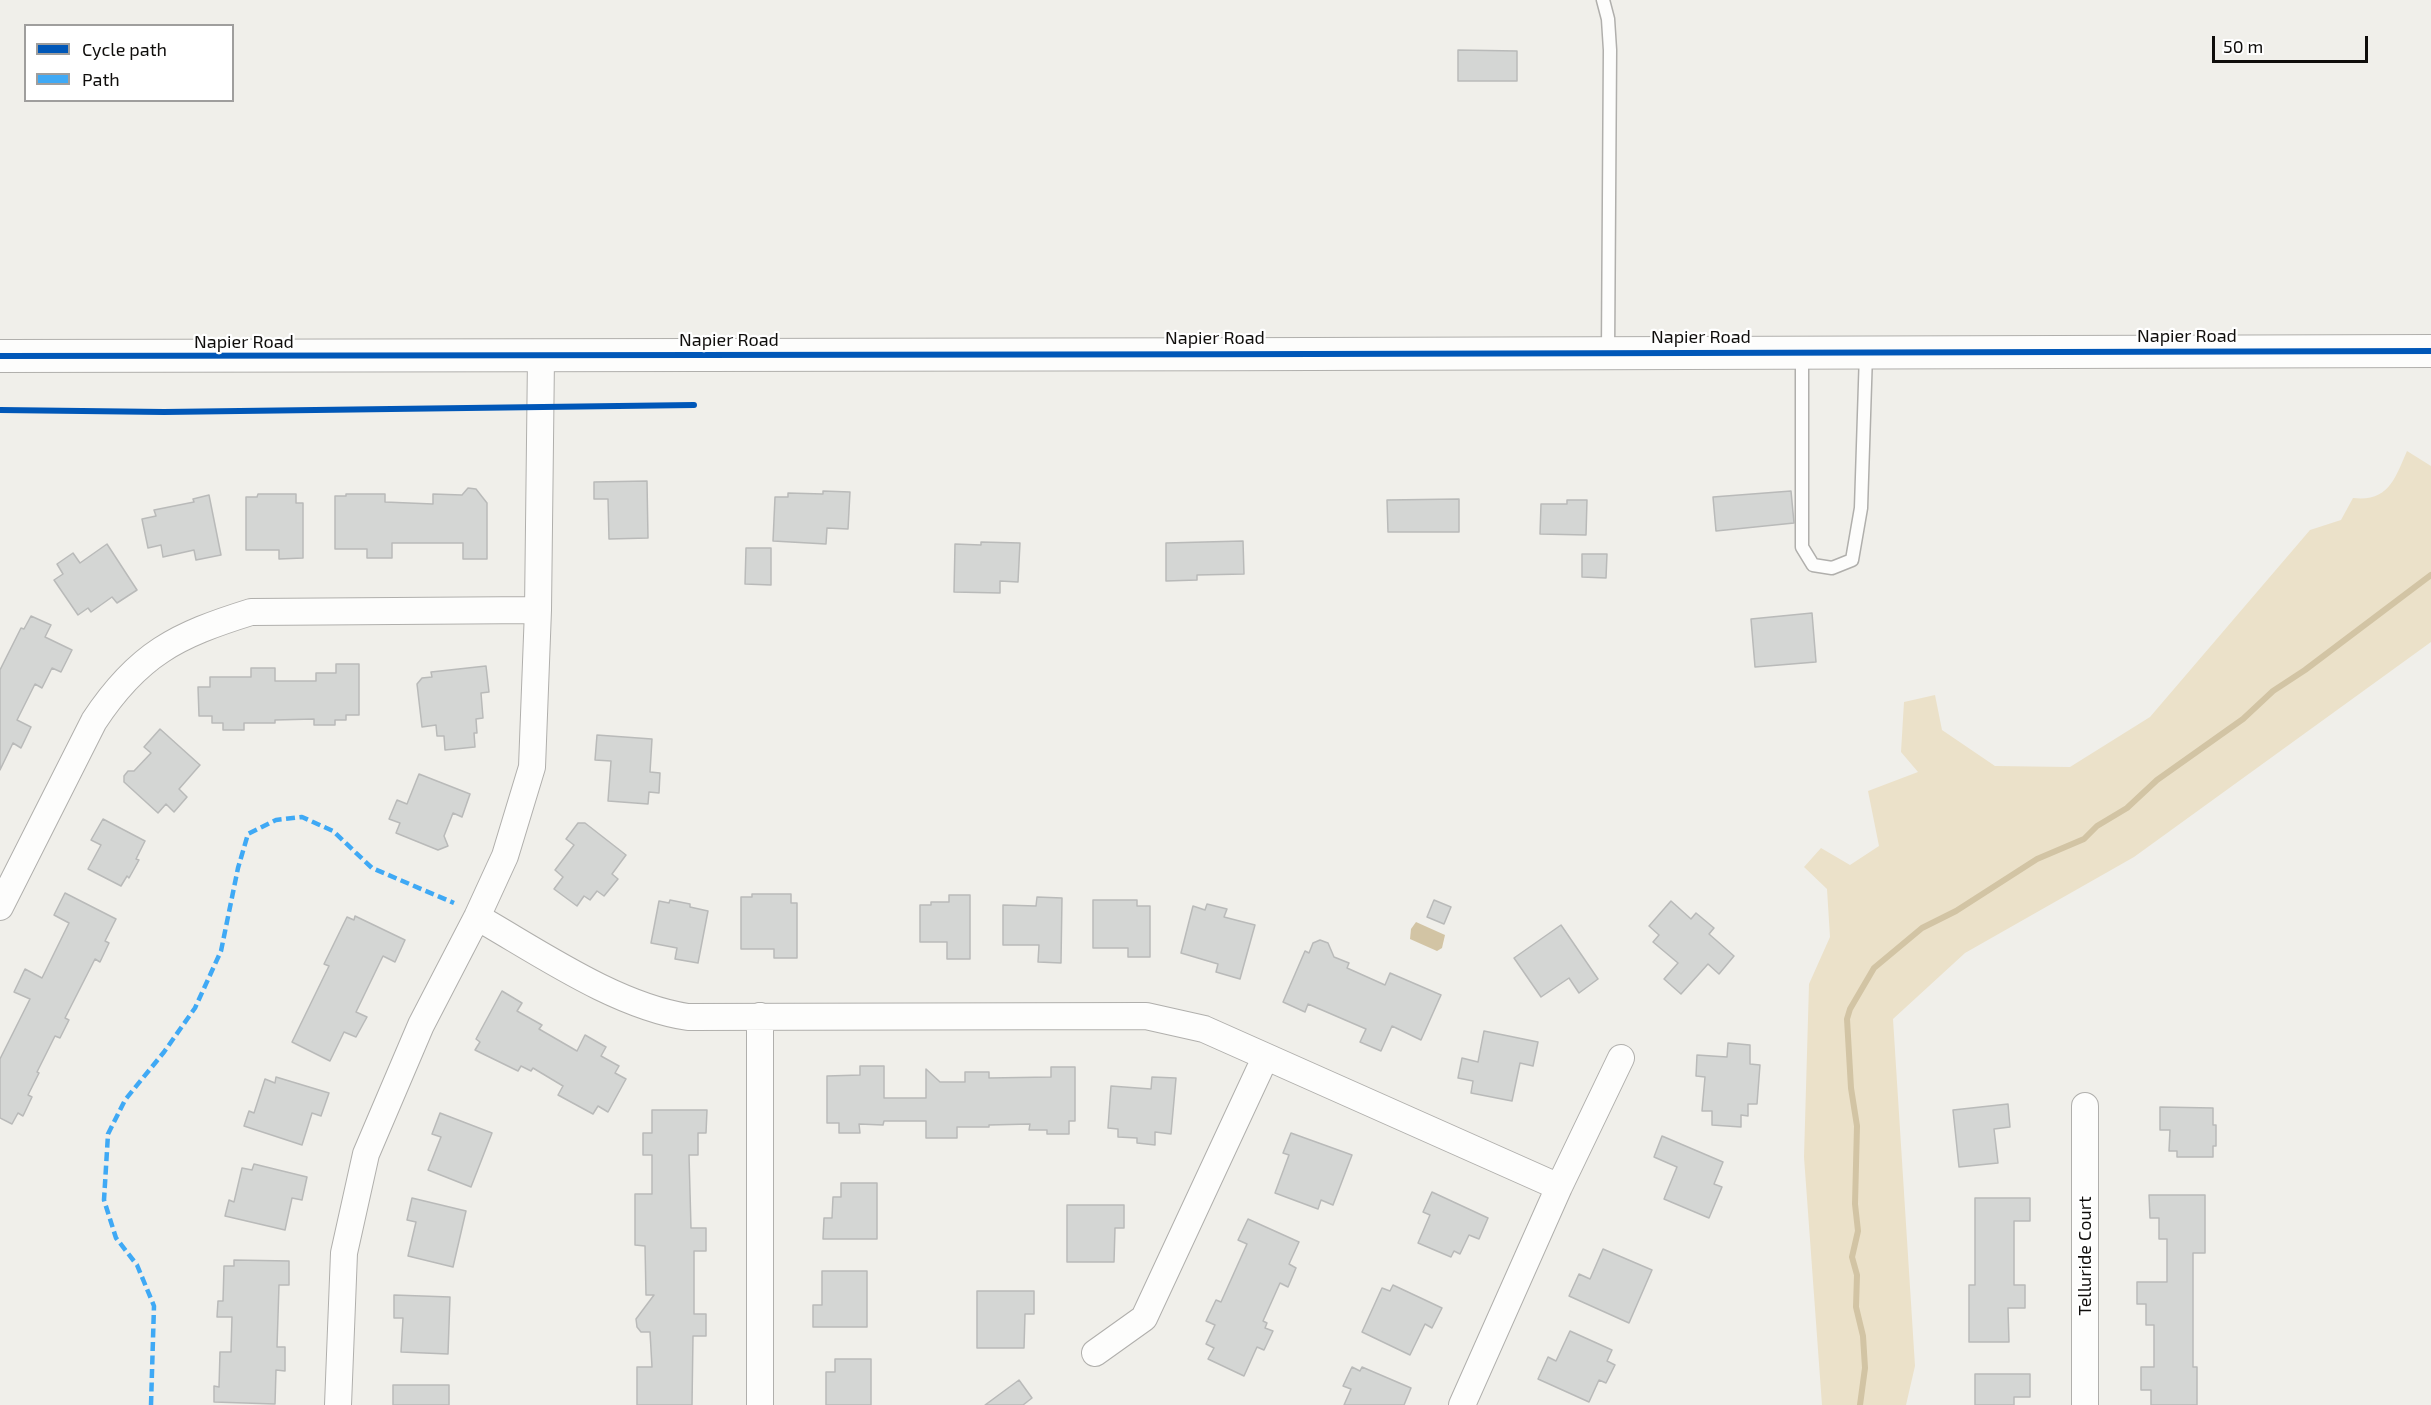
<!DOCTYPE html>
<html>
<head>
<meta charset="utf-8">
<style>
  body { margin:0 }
  #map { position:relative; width:2431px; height:1405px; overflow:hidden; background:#f0efea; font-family:"Exo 2",sans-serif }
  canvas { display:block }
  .legend { position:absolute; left:24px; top:24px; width:210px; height:78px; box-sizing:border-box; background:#fff; border:2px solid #9f9e9d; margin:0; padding:8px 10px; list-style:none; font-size:18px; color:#0f0d0b }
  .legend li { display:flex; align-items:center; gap:12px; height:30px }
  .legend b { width:30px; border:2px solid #9f9e9d }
  .scale { position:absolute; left:2212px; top:36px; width:156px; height:27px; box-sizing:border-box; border:3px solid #0f0d0b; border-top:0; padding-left:8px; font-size:18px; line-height:21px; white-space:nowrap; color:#0f0d0b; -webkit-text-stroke:4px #fff; paint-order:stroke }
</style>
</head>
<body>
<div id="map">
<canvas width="2431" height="1405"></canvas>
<ul class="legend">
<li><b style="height:8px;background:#0057b8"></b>Cycle path</li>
<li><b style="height:8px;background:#3fa9f5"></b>Path</li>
</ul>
<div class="scale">50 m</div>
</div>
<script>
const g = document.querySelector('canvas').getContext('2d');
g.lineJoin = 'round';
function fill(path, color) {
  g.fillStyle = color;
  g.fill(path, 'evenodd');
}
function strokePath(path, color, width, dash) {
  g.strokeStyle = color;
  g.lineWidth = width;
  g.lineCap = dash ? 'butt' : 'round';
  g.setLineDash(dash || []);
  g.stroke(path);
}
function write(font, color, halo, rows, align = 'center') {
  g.font = font + ' "Exo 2",sans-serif';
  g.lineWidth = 4.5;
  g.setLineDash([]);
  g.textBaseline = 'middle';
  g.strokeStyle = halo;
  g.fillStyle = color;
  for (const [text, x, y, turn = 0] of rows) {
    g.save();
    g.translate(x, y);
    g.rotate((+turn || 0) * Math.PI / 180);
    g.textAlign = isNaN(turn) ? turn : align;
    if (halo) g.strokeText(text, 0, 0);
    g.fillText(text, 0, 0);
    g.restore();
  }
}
fill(new Path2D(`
  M2407 451 2431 466V642L2134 857 1965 953 1893 1019 1915 1366 1906 1405H1822L1804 1157 1809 984 1830 937 1827 889 1804 867 1821 848 1850 865 1879 846 1868 791 1918 772 1901 752 1904 702 1935 695 1942 730 1995 766 2070 767 2150 717 2310 530 2341 520 2353 498C2389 502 2395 478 2407 451Z`), '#ebe1c9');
fill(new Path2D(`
  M1416 922 1445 935 1442 948 1437 951 1410 939 1411 929Z`), '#d2c4a4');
strokePath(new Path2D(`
  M1860 1405 1865 1368 1863 1336 1856 1307 1857 1275 1852 1257 1858 1231 1855 1204 1857 1126 1851 1088 1847 1019 1850 1009 1874 968 1922 928 1956 911 2037 859 2084 839 2097 826 2127 808 2157 780 2243 719 2273 691 2305 670 2431 575`), '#d2c4a4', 6);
const building = new Path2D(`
  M1458 50 1517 51V81H1458Z
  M647 481 648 538 609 539 608 499H594V482Z
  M468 488 476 489 487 503V559H463V543H392V558H367V549H335V496H346V494H385V502L433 504V494L462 495Z
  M823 491 850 492 848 529 827 528 826 544 773 541 775 497H788V493L823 494Z
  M1791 491 1794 523 1716 531 1713 497Z
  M258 494H296V503H303V558L279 559V550H246V497H257Z
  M209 495 221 555 196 560 194 550 163 557 161 545 148 548 142 519 156 516 154 510 194 502 193 499Z
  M1459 499V532H1388L1387 500Z
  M1567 500H1587L1586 535 1540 534 1541 504H1567Z
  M1243 541 1244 574 1197 575V580L1166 581V543Z
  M981 542 1020 543 1018 582 1000 581V593L954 592 955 544 981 545Z
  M107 544 137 590 117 603 112 597 91 612 88 608 78 615 54 580 63 574 57 564 73 553 80 563Z
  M746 548H771V585L745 584Z
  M1582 554H1607L1606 578 1582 577Z
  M1812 613 1816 662 1755 667 1751 619Z
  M31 616 51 625 45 637 72 650 61 672 52 668 42 688 35 684 17 720 31 727 21 748 13 743 0 770V670L21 628 24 629Z
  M336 664H359V715H346V720H335V725H314V719L275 720V723H244V730H223V723H212V716H199L198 687H210V677H251V668H275V681H316V673H336Z
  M486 666 489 692 481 693 483 718 476 719 477 733H474L475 747 445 750 444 736H437L436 725 422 727 417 684 422 678 432 677 431 672Z
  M160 729 200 765 179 789 187 797 174 812 166 804 158 813 124 782V776L128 771H134L151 753 144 747Z
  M597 735 652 739 650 772 660 773 659 793 649 792 648 804 608 801 611 761 595 760Z
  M419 774 470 794 462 817 453 813 444 836 448 846 438 850 396 833 400 823 389 819 397 800 407 804Z
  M103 819 145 841 136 859 139 860 129 878 127 876 121 886 88 869 101 845 91 840Z
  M578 823H585L626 855 612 874 618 879 604 896 597 891 590 900 584 896 577 906 554 889 563 877 555 870 574 845 566 839Z
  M65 893 116 919 105 941 109 943 100 962 95 959 65 1018 69 1020 60 1038 55 1036 37 1072 39 1073 28 1095 32 1097 23 1116 18 1113 12 1124 0 1118V1059L30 999 14 992 25 969 42 978 69 923 54 915Z
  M752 894H791V903H797V958H774V949H741V897H752Z
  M949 895H970V959H947V942H920V905H931V902H949Z
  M1037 897 1062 898 1061 963 1038 962 1039 945H1003V905L1036 906Z
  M670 900 690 904V907L708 911 698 963 675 959 677 948 651 943 659 901 669 903Z
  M1093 900H1137V906H1150V957H1128V948H1093Z
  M1434 900 1451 907 1444 924 1427 917Z
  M1671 901 1691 919 1696 913 1714 928 1709 934 1734 956 1719 974 1708 964 1681 994 1664 979 1678 963 1653 942 1659 935 1649 926Z
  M1207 904 1227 909 1224 917 1255 925 1240 979 1216 972 1218 964 1181 953 1193 906 1205 910Z
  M355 916 405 940 395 962 383 956 356 1012 367 1017 356 1037 344 1032 330 1061 292 1042 329 966 324 964 347 917 354 920Z
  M1561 925 1598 979 1579 993 1569 978 1541 997 1514 958Z
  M1320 940 1328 943 1334 957 1349 963 1347 968 1385 985 1390 973 1441 995 1421 1040 1392 1026 1381 1051 1360 1042 1366 1029 1308 1004 1305 1012 1283 1002 1305 951 1309 953 1313 943Z
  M502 991 522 1003 517 1011 542 1025 539 1029 577 1051 585 1035 606 1047 601 1056 619 1066 615 1073 626 1079 608 1112 598 1106 593 1114 558 1095 563 1086 533 1068 531 1071 521 1066 518 1071 475 1050 480 1042 476 1039Z
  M1484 1031 1538 1042 1533 1066 1520 1063 1512 1101 1471 1093 1473 1081 1458 1078 1462 1058 1478 1062Z
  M1728 1043 1750 1045V1064L1760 1065 1757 1104H1748V1116L1741 1115V1127L1712 1125V1111H1702L1705 1077 1696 1076 1697 1055 1727 1057Z
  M860 1066H884V1098H926V1069L940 1082H965V1072H989V1078L1051 1077V1067H1075V1121H1069V1134H1047V1130H1029L1030 1124 989 1125V1127H957V1138H926V1121H884L883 1125 859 1124 860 1133H839V1123H827V1076L860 1075Z
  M276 1077 329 1093 321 1116 312 1113 302 1145 244 1126 249 1111 254 1113 265 1079 275 1083Z
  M1152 1077 1176 1078 1171 1134 1155 1132V1145L1137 1143V1138L1118 1137V1129L1108 1128 1111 1086 1151 1089Z
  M2008 1104 2010 1127 1994 1129 1998 1163 1959 1167 1953 1110Z
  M2160 1107 2213 1108V1125H2216V1146H2213V1157H2177V1151H2169L2170 1130H2160Z
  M652 1110H707L706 1133H698V1155H689L691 1228H706V1251H694V1314H706V1336H693L692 1405H637V1367H652L650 1332H641L637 1327 636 1319 654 1295H646L645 1246 635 1245V1194H652V1155H643V1133H652Z
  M440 1113 492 1133 471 1187 428 1170 441 1137 432 1134Z
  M1291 1133 1352 1155 1333 1205 1321 1200 1318 1209 1275 1193 1289 1155 1283 1153Z
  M1662 1136 1723 1162 1714 1184 1722 1187 1709 1218 1664 1199 1677 1167 1654 1157Z
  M254 1164 307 1177 302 1200 292 1198 285 1230 225 1216 229 1200 234 1202 242 1168 252 1170Z
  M841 1183H877V1239H823L824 1218H832L833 1197H841Z
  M1432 1192 1488 1218 1479 1239 1469 1235 1460 1254 1454 1251 1451 1257 1418 1243 1430 1215 1423 1212Z
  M2149 1195H2205V1253H2193V1367H2197V1405H2151V1390H2141V1367H2154V1325H2146V1304H2137V1282H2167V1239H2159V1218H2150Z
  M412 1198 466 1211 453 1267 408 1256 416 1222 407 1220Z
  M1975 1198H2030V1221H2014V1285H2025V1308H2008L2009 1342H1969V1285H1975Z
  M1067 1205H1124V1228H1115L1114 1262H1067Z
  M1248 1219 1299 1242 1289 1264 1296 1268 1288 1287 1280 1283 1263 1321 1267 1323 1265 1328 1273 1331 1264 1350 1257 1347 1244 1376 1208 1359 1214 1348 1206 1344 1215 1325 1206 1321 1216 1300 1221 1302 1247 1244 1238 1240Z
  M1603 1249 1652 1270 1629 1323 1569 1296 1579 1274 1590 1279Z
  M234 1260 289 1261V1285H279L277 1347H285V1371L276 1370 275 1404 214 1402V1386L219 1387 220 1352H231L232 1317H217L218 1301H223L224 1266H234Z
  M822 1271H867V1327H813V1305H822Z
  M1393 1285 1442 1308 1432 1328 1425 1324 1410 1355 1362 1332 1382 1288 1390 1291Z
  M977 1291H1034V1314H1025L1024 1348H977Z
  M394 1295 450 1297 448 1354 401 1352 403 1318H394Z
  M1570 1331 1612 1350 1607 1361 1615 1365 1606 1383 1599 1380 1589 1402 1538 1379 1548 1357 1556 1361Z
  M835 1359H871V1405H826V1372H835Z
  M1352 1367 1360 1371 1362 1367 1411 1388 1404 1405H1344L1351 1389 1343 1386Z
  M1975 1374H2030V1397H2014V1405H1975Z
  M1019 1380 1032 1398 1023 1405H985Z
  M393 1385H449V1405H393Z`);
fill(building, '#d4d6d4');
strokePath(building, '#b9bab9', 1.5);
const service = new Path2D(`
  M1603 0 1608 19 1610 50 1608 352
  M1802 352V547L1813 565 1832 568 1852 560 1861 508 1866 353`);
const minor = new Path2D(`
  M0 907 94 721C138 654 177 635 251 612L538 610
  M477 917C540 953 616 1006 688 1017L1146 1016 1204 1029 1559 1187 1462 1405
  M1559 1187 1621 1058
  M1095 1353 1144 1318 1265 1058
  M338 1405 344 1253 366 1154 421 1025 477 917 505 856 532 767 538 610 541 357
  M760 1405V1016
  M2085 1405V1106`);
const tertiary = new Path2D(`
  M0 356C810 358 1621 351 2431 351`);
strokePath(service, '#b0afac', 15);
strokePath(minor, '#b0afac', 28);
strokePath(tertiary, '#b0afac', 34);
strokePath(service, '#fdfdfc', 12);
strokePath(minor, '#fdfdfc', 26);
strokePath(tertiary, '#fdfdfc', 32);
strokePath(new Path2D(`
  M151 1405 154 1306 137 1265 116 1238 104 1200 108 1134 125 1100 164 1052 195 1008 221 951 238 868 248 834 276 820 302 817 333 831 372 868 454 903`), '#3fa9f5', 4.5, [9, 4.5]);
strokePath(new Path2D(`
  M0 356C810 358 1621 351 2431 351
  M0 410 164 412 694 405`), '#0057b8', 6);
write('18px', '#0f0d0b', '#fff', [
  ["Napier Road",2187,336],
  ["Napier Road",1701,337],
  ["Napier Road",1215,338],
  ["Napier Road",729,340],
  ["Napier Road",244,342],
  ["Telluride Court",2085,1256,-90]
]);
</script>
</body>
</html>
